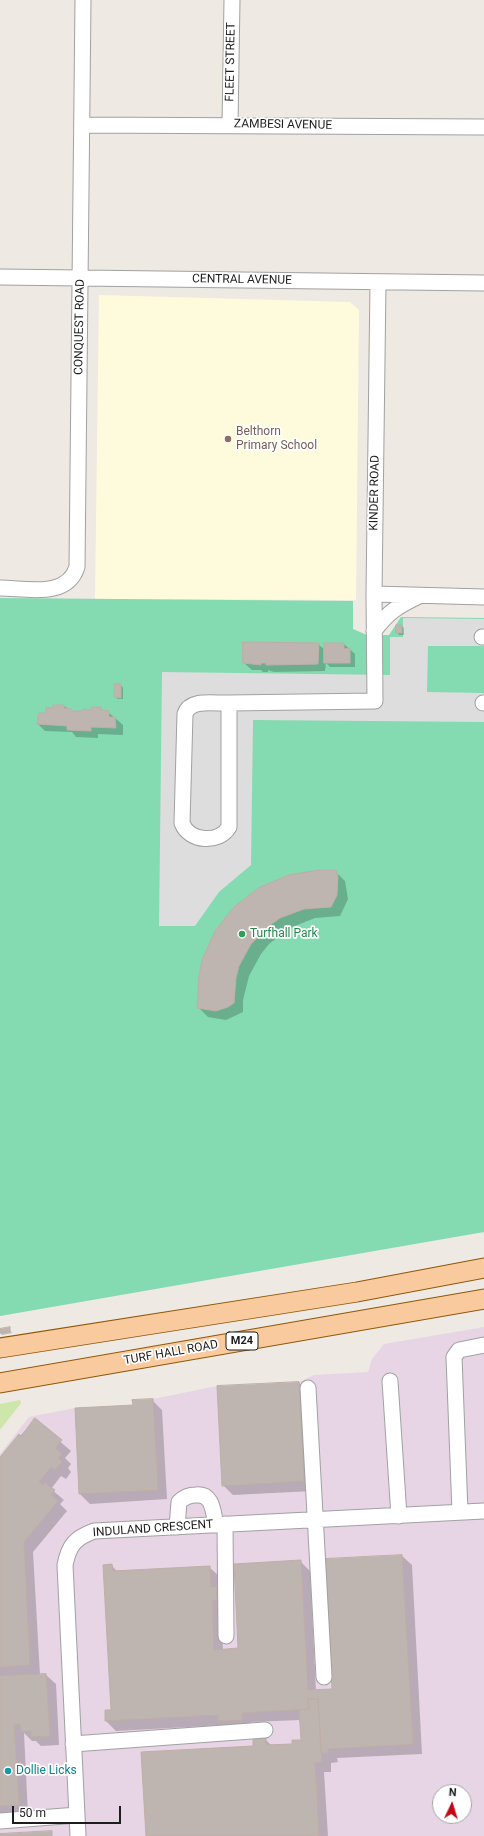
<!DOCTYPE html>
<html>
<head>
<meta charset="utf-8">
<style>
  body { margin:0 }
  #map { position:relative; width:484px; height:1836px; overflow:hidden; background:#eee9e3; font-family:Roboto,sans-serif }
  canvas { display:block }
  .north { position:absolute; left:432px; top:1784px; width:40px; height:40px; box-sizing:border-box; background:#fff; border:1px solid #a5a5a5; border-radius:50%; rotate:4deg; font-size:11px; font-weight:700; line-height:16px; text-align:center; color:#1d1d1d }
  .north::after { content:''; display:block; margin:auto; width:14px; height:18px; background:#c20818; clip-path:polygon(50% 0,100% 100%,50% 72%,0 100%) }
  .scale { position:absolute; left:12px; top:1806px; width:109px; height:18px; box-sizing:border-box; border:2px solid #1d1d1d; border-top:0; padding-left:5px; font-size:12px; line-height:14px; white-space:nowrap; color:#1d1d1d; -webkit-text-stroke:3px #fff; paint-order:stroke }
</style>
</head>
<body>
<div id="map">
<canvas width="484" height="1836"></canvas>
<div class="north">N</div>
<div class="scale">50 m</div>
</div>
<script>
const g = document.querySelector('canvas').getContext('2d');
g.lineJoin = 'round';
function fill(path, color) {
  g.fillStyle = color;
  g.fill(path, 'evenodd');
}
function strokePath(path, color, width, dash) {
  g.strokeStyle = color;
  g.lineWidth = width;
  g.lineCap = dash ? 'butt' : 'round';
  g.setLineDash(dash || []);
  g.stroke(path);
}
function write(font, color, halo, rows, align = 'center') {
  g.font = font + ' Roboto,sans-serif';
  g.lineWidth = 3.5;
  g.setLineDash([]);
  g.textBaseline = 'middle';
  g.strokeStyle = halo;
  g.fillStyle = color;
  for (const [text, x, y, turn = 0] of rows) {
    g.save();
    g.translate(x, y);
    g.rotate((+turn || 0) * Math.PI / 180);
    g.textAlign = isNaN(turn) ? turn : align;
    if (halo) g.strokeText(text, 0, 0);
    g.fillText(text, 0, 0);
    g.restore();
  }
}
fill(new Path2D(`
  M484 1327V1836H0V1454L29 1417 75 1408 133 1405 132 1400 153 1399 217 1386 299 1382 314 1375 368 1372 372 1359 384 1344ZM440 1792H464V1816H440Z`), '#e7d5e5');
fill(new Path2D(`
  M99 295 350 302 359 310 356 600 95 599Z`), '#fefbdd');
fill(new Path2D(`
  M20 1400 21 1403 0 1430V1404Z`), '#cde6ab');
fill(new Path2D(`
  M0 598 353 601V629L367 635H389L401 617 484 618V1232L0 1316Z`), '#84dab1');
fill(new Path2D(`
  M403 618 484 619V646H428L427 692 484 693V722L253 720 251 865 219 892 195 926H159L162 672 390 675V637H403Z`), '#ddd');
fill(new Path2D(`
  M402 626 404 628V635H399L397 632Z
  M318 644 325 650 344 644 355 654V667H330L326 663 325 671 274 672 268 670V672H263L261 670H252L244 663Z
  M121 685 123 688V699H118L115 697Z
  M64 706 74 712 100 708 103 711 108 712 123 725V735L98 734V738L76 737 72 732 45 731 38 724 54 709Z
  M335 871 345 881 348 899 340 916 315 918 290 928 269 944 261 954 249 976 243 1000V1012L226 1020 208 1017 198 1007 261 888 275 881 304 872Z
  M9 1328 12 1333 2 1335 0 1333V1330Z
  M299 1383 309 1393 313 1491 233 1495 223 1485Z
  M152 1400 162 1410 167 1499 90 1504 80 1494 134 1406Z
  M35 1420 71 1451 65 1458 71 1464 68 1468 71 1472 66 1479 61 1476 51 1489 64 1500 60 1504 67 1511 33 1552 40 1675H46L56 1684 59 1745 41 1746 36 1741H32L24 1733 28 1815 0 1816V1458Z
  M402 1556 412 1565 422 1754 337 1758 338 1762 331 1763V1772H324L328 1836H147L265 1739 272 1746 293 1745 302 1740 300 1720 251 1722V1729L229 1730 224 1725 116 1731 106 1721 112 1711V1566L118 1572 209 1567 219 1576 223 1650 239 1649 300 1561 310 1571 316 1691 333 1690 326 1560Z`), '#0003');
const building = new Path2D(`
  M396 625H402V633H396Z
  M243 642 319 643 318 664 266 665V663H261V665L243 663Z
  M324 643H344V649L350 648V663H324Z
  M115 684H121V698L114 697Z
  M53 705H64V708L72 709V711H83V709L91 710V707H101V710L109 711V717H115L116 728 91 727V731L67 730V726L37 724 39 713H46V707L53 708Z
  M320 870H336L338 876 337 895 331 907 304 909 280 918 269 926 251 944 239 966 236 978 234 1003 228 1007 216 1011 197 1008 199 976 202 960 215 931 225 918 235 906 260 887 289 875Z
  M10 1327V1331L0 1333V1329Z
  M299 1382 304 1481 222 1486 217 1386Z
  M153 1399 158 1490 79 1494 75 1408 133 1405 132 1400Z
  M35 1418 62 1440 55 1448 62 1454 58 1458 62 1462 55 1470 51 1467 39 1482 43 1485 45 1483 55 1490 51 1495 58 1501 24 1542 30 1665 0 1667V1457L19 1434 21 1436Z
  M402 1555 413 1744 328 1749V1753H321L318 1699H308L309 1709 242 1713V1720L218 1721V1715L105 1721V1710H111L103 1565 112 1564 113 1571 210 1566 211 1587H216L217 1600H212L214 1650 238 1648 234 1564 301 1560 308 1690 332 1689 325 1559Z
  M46 1674 50 1736 31 1737V1731L21 1732 20 1724 14 1725 19 1805 0 1806V1676Z
  M308 1699H318L322 1762 315 1763 319 1836H146L141 1752 253 1746V1739L266 1738V1745L292 1744V1740H301L299 1710 309 1709Z
  M52 1831V1836H0V1834Z`);
fill(building, '#beb5b0');
strokePath(building, '#bfafa6', 1);
const minor = new Path2D(`
  M82 125 484 127
  M230 125 232 0
  M0 277 484 283
  M378 282 374 594 484 597
  M0 588C26 588 67 599 77 567L83 0
  M374 631C388 612 398 606 419 596
  M482 637H484
  M229 703C216 704 190 698 185 714L182 823C189 842 219 844 229 827V703L375 701 374 594
  M483 703H484
  M390 1381 399 1516
  M308 1388 324 1677
  M460 1512 454 1357 459 1350 484 1345
  M225 1524 226 1636
  M177 1527 179 1502C184 1497 189 1495 196 1495 213 1493 213 1512 216 1525
  M73 1744 265 1730
  M0 1821 77 1815
  M78 1836 65 1565C69 1545 75 1538 94 1531L484 1511`);
const major = new Path2D(`
  M0 1348 357 1292 484 1268
  M0 1383 484 1299`);
strokePath(minor, '#a1a1a1', 17);
strokePath(major, '#905706', 21);
strokePath(minor, '#fff', 15);
strokePath(major, '#f8ca9e', 19);
for (const [x, y, r, color] of [
  [228,439,4,"#8d6e63"],
  [242,934,4,"#2e9e5b"],
  [8,1771,4,"#0f9aa8"]
]) {
  const dot = new Path2D();
  dot.arc(x, y, r, 0, 2 * Math.PI);
  g.fillStyle = color;
  g.fill(dot);
  strokePath(dot, '#fff', 1.5);
}
for (const [x, y, w] of [
  [242,1341,32]
]) {
  const box = new Path2D();
  box.roundRect(x - w / 2, y - 9, w, 18, 3);
  g.fillStyle = '#fff';
  g.fill(box);
  strokePath(box, '#1d1d1d', 1);
}
write('bold 11px', '#1d1d1d', null, [
  ["M24",242,1341]
]);
write('12px', '#1d1d1d', '#fff', [
  ["FLEET STREET",231,62,-89],
  ["ZAMBESI AVENUE",283,125,1],
  ["CENTRAL AVENUE",242,280,1],
  ["CONQUEST ROAD",80,327,-89],
  ["KINDER ROAD",375,493,-89],
  ["TURF HALL ROAD",171,1353,-10],
  ["INDULAND CRESCENT",153,1529,-4]
]);
write('12px', '#785e54', '#fff', [
  ["Belthorn",236,432],
  ["Primary School",236,446]
], 'left');
write('12px', '#27864d', '#fff', [
  ["Turfhall Park",250,934]
], 'left');
write('12px', '#0d838f', '#fff', [
  ["Dollie Licks",16,1771]
], 'left');
</script>
</body>
</html>
